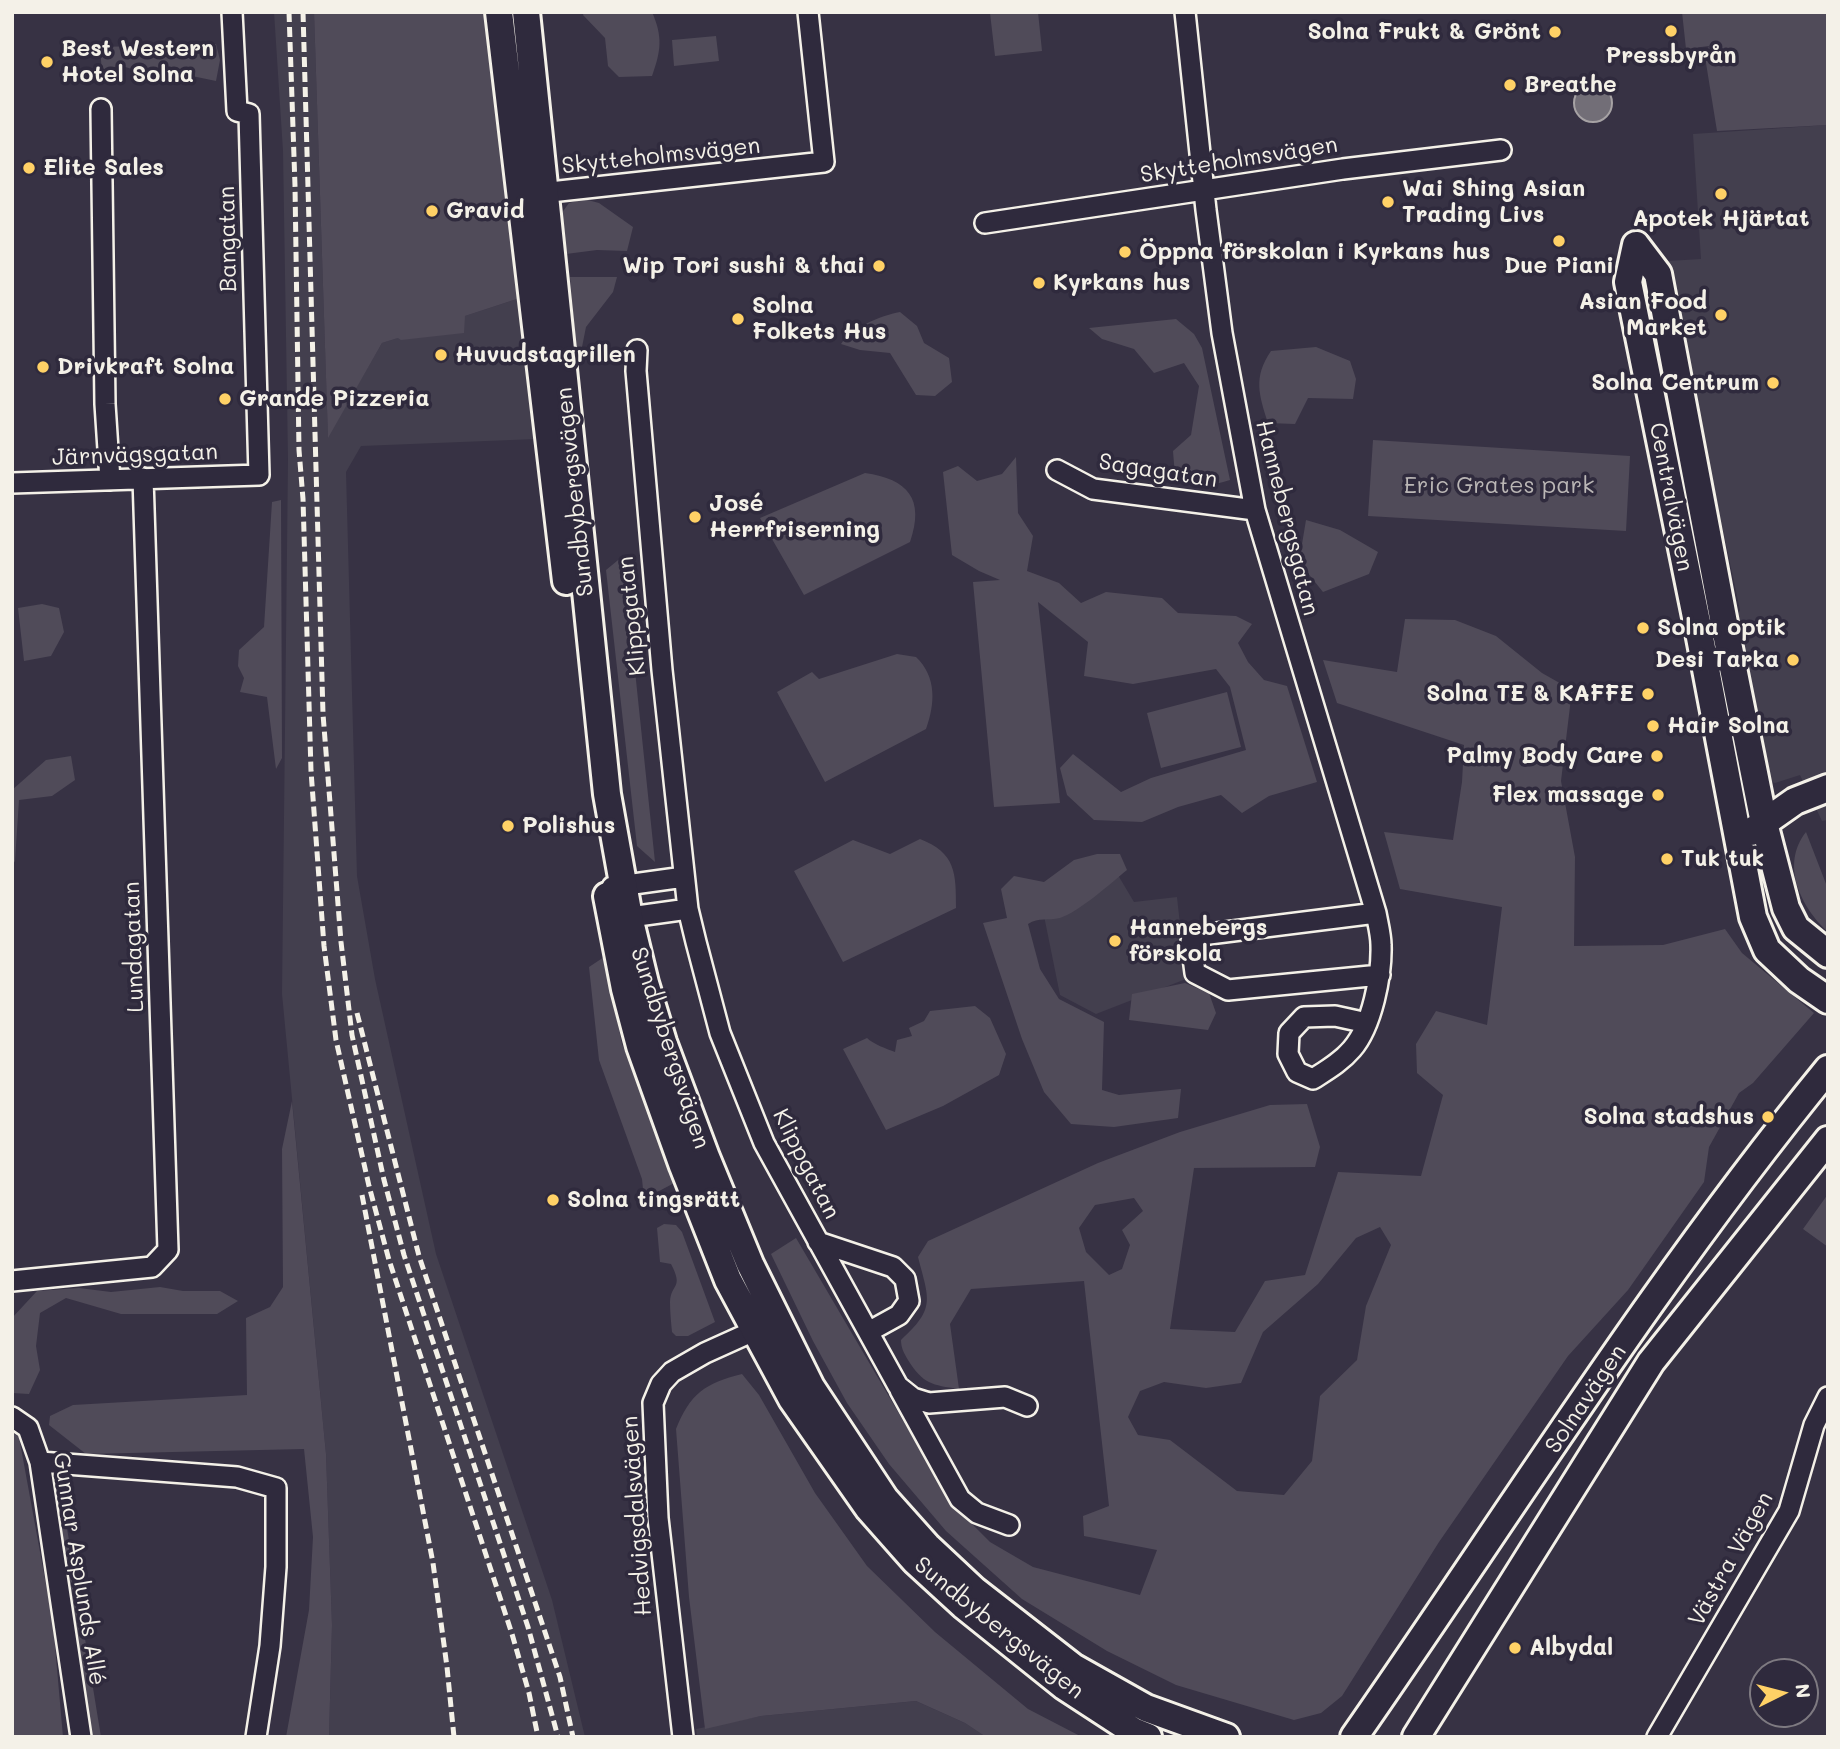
<!DOCTYPE html>
<html>
<head>
<meta charset="utf-8">
<style>
  body { margin:0 }
  #map { position:relative; width:1840px; height:1749px; overflow:hidden; background:#373244; font-family:Mali,sans-serif }
  canvas { display:block }
  .frame { position:absolute; inset:0; border:14px solid #f4f1e8; pointer-events:none }
  .north { position:absolute; left:1749px; top:1658px; width:70px; height:70px; box-sizing:border-box; background:#2f2a3d; border:2px solid #7e7a81; border-radius:50%; rotate:84deg; font-size:19px; font-weight:700; line-height:28px; text-align:center; color:#f4f1e8 }
  .north::after { content:''; display:block; margin:auto; width:24px; height:32px; background:#ffd166; clip-path:polygon(50% 0,100% 100%,50% 72%,0 100%) }
</style>
</head>
<body>
<div id="map">
<canvas width="1840" height="1749"></canvas>
<div class="frame"></div>
<div class="north">N</div>
</div>
<script>
const g = document.querySelector('canvas').getContext('2d');
g.lineJoin = 'round';
function fill(path, color) {
  g.fillStyle = color;
  g.fill(path, 'evenodd');
}
function strokePath(path, color, width, dash) {
  g.strokeStyle = color;
  g.lineWidth = width;
  g.lineCap = dash ? 'butt' : 'round';
  g.setLineDash(dash || []);
  g.stroke(path);
}
function write(font, color, halo, rows, align = 'center') {
  g.font = font + ' Mali,sans-serif';
  g.lineWidth = 7;
  g.setLineDash([]);
  g.textBaseline = 'middle';
  g.strokeStyle = halo;
  g.fillStyle = color;
  for (const [text, x, y, turn = 0] of rows) {
    g.save();
    g.translate(x, y);
    g.rotate((+turn || 0) * Math.PI / 180);
    g.textAlign = isNaN(turn) ? turn : align;
    if (halo) g.strokeText(text, 0, 0);
    g.fillText(text, 0, 0);
    g.restore();
  }
}
fill(new Path2D(`
  M274 12H314L328 436 382 343 520 298 536 439 361 446 346 472 357 876 375 979 436 1254 552 1600 585 1737H329L332 1625 326 1454 282 994 288 460 283 151Z
  M1828 125V820L1822 821 1800 775 1775 783 1769 781 1766 771 1768 764 1747 678 1730 628 1740 610 1711 474 1698 466 1692 441 1702 427 1668 261 1701 259 1693 134Z
  M1109 860 1134 902 1177 897 1186 979 1096 1014 1060 995 1041 901Z
  M916 1701 965 1723 986 1737H697L696 1729 761 1716Z`), '#433f4e');
fill(new Path2D(`
  M314 12H487L520 298 465 316 464 333 401 340 398 338 382 343 328 438Z
  M584 12H652C663 37 661 51 652 76L619 77 608 66 605 38 583 15Z
  M1038 12 1042 51 995 56 990 13Z
  M1682 12H1828V125L1717 131 1705 57 1709 46 1686 49Z
  M716 36 719 61 674 66 672 40Z
  M216 44 220 60 216 81 192 76 174 77 166 83 147 82C135 67 118 60 102 73L100 47Z
  M584 199 599 203 633 227 627 251 597 250 566 254 561 214 569 203Z
  M570 277H617L613 292 586 327 582 347 576 348Z
  M900 312 917 326 924 343 949 358 952 382 935 396 916 395 890 353 860 350 841 344C852 327 880 316 900 312Z
  M1176 319 1194 334 1202 348 1230 480C1206 488 1198 485 1175 476L1173 451 1191 435 1199 386 1184 363 1154 373 1134 349 1102 339 1089 328Z
  M1316 347 1350 361 1356 379 1353 399 1308 398 1295 424 1268 423C1259 395 1253 377 1271 351Z
  M1373 440 1630 456 1626 531 1368 516Z
  M1016 457 1018 513 1033 536 1027 571 1059 583 1081 603 1106 592 1162 598 1178 613 1236 616 1252 624 1238 643 1248 662 1264 680 1287 686 1317 782 1269 796 1242 813 1221 795 1178 807 1142 822 1094 820 1067 795 1060 768 1073 754 1121 792 1151 778 1246 750 1230 687 1216 669 1133 684 1084 676 1088 642 1038 602 1060 803 994 807 973 582 1000 580 979 571 952 555 943 472 958 466 977 481 1002 474Z
  M865 473C908 479 925 499 910 542L804 595 760 518Z
  M281 500 282 758 276 769 267 697 240 692 244 678 238 666 239 650 264 627 272 502Z
  M1306 520 1340 530 1378 552 1369 574 1323 592 1299 562Z
  M623 556 655 862 637 846 606 570Z
  M42 604 59 608 64 632 51 656 24 661 18 608Z
  M1405 619 1455 620 1496 636 1542 673 1572 690 1561 781 1575 857 1574 946 1663 945 1725 929 1742 953 1814 1013 1753 1083 1739 1093 1709 1147 1704 1182 1628 1290 1568 1356 1439 1542 1342 1696 1321 1713 1294 1720 1176 1685 1107 1651 1022 1599 946 1531 889 1464 847 1403 813 1341 771 1254 796 1238 952 1504 990 1542 1033 1567 1140 1595 1157 1550 1084 1536 1083 1516 1109 1506 1084 1281 971 1289 950 1324 959 1389C932 1385 923 1384 908 1360 904 1353 901 1348 901 1340 936 1308 929 1300 918 1257L928 1241 1098 1163 1180 1132 1270 1105 1307 1104 1320 1147 1315 1167 1194 1168 1170 1329 1235 1332 1265 1281 1305 1275 1338 1172 1421 1176 1443 1095 1417 1073 1416 1044 1436 1011 1487 1025 1502 907 1400 889 1384 832 1453 840 1462 782 1464 745 1337 703 1323 660 1397 672ZM1134 1198 1143 1211 1122 1230 1130 1245 1122 1269 1109 1275 1086 1252 1079 1228 1095 1205ZM1380 1227 1391 1245 1366 1306 1357 1360 1320 1396 1312 1461 1284 1495 1237 1491 1170 1440 1138 1435 1128 1417 1140 1391 1164 1382 1206 1388 1241 1383 1263 1332 1318 1284 1356 1238Z
  M897 654 916 657C937 677 935 704 926 729L825 782 777 692 812 672 819 679Z
  M1227 692 1241 747 1161 768 1147 713Z
  M71 756 75 780 52 796 19 800 15 861 12 866V790L46 760Z
  M1806 832 1828 889V932C1801 907 1780 865 1806 832Z
  M920 839C956 853 956 873 956 908L843 962 794 871 853 840 890 854Z
  M1097 854H1120L1127 870C1111 883 1079 912 1060 918 1048 921 1039 917 1028 924L1040 969 1059 999 1104 1022 1102 1090 1119 1095 1181 1089 1178 1118 1114 1127 1071 1124 1044 1092 1022 1039 983 923 1007 918 1001 889 1014 876 1044 882 1074 860Z
  M604 957 622 1044 678 1181 644 1199 642 1179 599 1060 589 967Z
  M1185 983 1209 993 1216 1013 1208 1030 1129 1020 1132 994Z
  M975 1006 990 1018 1006 1054 999 1075 943 1106 886 1130 843 1049 867 1038C873 1044 887 1049 895 1052L897 1040 912 1036 909 1028 924 1021 930 1011Z
  M292 1101 326 1454 332 1625 329 1737H286L309 1610 313 1537 304 1449 86 1454 49 1425 50 1416 73 1405 247 1395 246 1318 270 1307 283 1287 282 1149Z
  M1828 1194V1247L1803 1229Z
  M664 1224 676 1225 682 1232 715 1322 688 1336H676L672 1332C671 1322 670 1312 670 1302 671 1283 684 1289 671 1264L660 1262 657 1228Z
  M160 1287 183 1291H220L238 1301 217 1314H121L66 1298 40 1313 36 1346 40 1370 29 1394 12 1393V1318L37 1291 79 1288 111 1292Z
  M742 1374 759 1395 815 1493 867 1566 935 1632 1028 1709 1082 1737H986L965 1723 916 1701 761 1716 705 1729 689 1597 676 1429C690 1394 705 1383 742 1374Z
  M12 1432 19 1437 53 1623 63 1737H12Z
  M58 1473 101 1737H89L47 1475Z`), '#504b59');
const water = new Path2D(`
  M1574 103a19 19 0 1 1 38 0a19 19 0 1 1-38 0Z`);
fill(water, '#726e77');
strokePath(water, '#a6a2a4', 2);
const street = new Path2D(`
  M1185 12 1206 210 1222 333 1255 510 1376 913C1378 924 1381 935 1381 945 1382 975 1372 1026 1352 1049 1341 1062 1327 1070 1313 1079L1297 1072 1288 1054 1289 1033 1304 1017 1335 1016 1367 1023
  M101 109 105 404 110 480
  M532 194 824 162 808 12
  M985 223 1343 169 1501 150
  M637 350 636 371 662 670 688 909 696 942 720 1033 764 1143 898 1386 913 1398 929 1403 1005 1397 1027 1406
  M1057 470 1093 489 1255 510
  M12 483 259 475 249 114 237 111 232 12
  M612 887 684 877
  M1376 913 1201 935 1191 942 1195 973 1228 990 1380 975
  M616 919 688 909
  M818 1242 893 1267 905 1279 909 1301 899 1315 870 1331
  M12 1281 152 1267 168 1250 143 478
  M900 1390 960 1499 977 1513 1009 1525
  M12 1417 28 1428 40 1462 81 1737
  M40 1462 237 1477 276 1488V1567L270 1646 256 1737
  M683 1737 658 1518 653 1403 661 1384 672 1372 705 1353 767 1325
  M1657 1737 1789 1511 1814 1425 1828 1397`);
const secondary = new Path2D(`
  M499 12 566 581
  M526 12 607 794 629 917 645 983 663 1042 706 1157 750 1264 811 1387 885 1499 927 1546 974 1590 1073 1667 1146 1708 1226 1737
  M1636 245 1628 282 1698 627 1753 917 1767 950 1799 980 1828 1000
  M1636 245 1658 274 1724 623 1764 823 1786 908 1796 928 1828 954
  M1751 832 1795 801 1828 788
  M607 896 625 989 640 1046 683 1166 728 1280 792 1399 869 1509 915 1561 963 1605 1064 1686 1133 1731 1148 1737
  M1354 1737C1510 1513 1655 1280 1828 1069
  M1416 1737 1651 1362 1828 1140`);
strokePath(street, '#f4f1e8', 24);
strokePath(secondary, '#f4f1e8', 32);
strokePath(street, '#2f2a3d', 19);
strokePath(secondary, '#2f2a3d', 26);
strokePath(new Path2D(`
  M289 12 295 186 299 450 303 499 311 771 324 946 336 1040 369 1186 389 1260 512 1634 529 1693 538 1737
  M303 12 323 714 341 942 352 1035 384 1180 404 1255 528 1627 558 1737
  M357 1013 419 1256 560 1677 573 1737
  M362 1195 433 1563 447 1667 454 1737`), '#f4f1e8', 5, [10, 5]);
for (const [x, y, r, color] of [
  [1671,31,7,"#ffd166"],
  [1555,32,7,"#ffd166"],
  [47,62,7,"#ffd166"],
  [1510,85,7,"#ffd166"],
  [29,168,7,"#ffd166"],
  [1721,194,7,"#ffd166"],
  [1388,202,7,"#ffd166"],
  [432,211,7,"#ffd166"],
  [1559,241,7,"#ffd166"],
  [1125,252,7,"#ffd166"],
  [879,266,7,"#ffd166"],
  [1039,283,7,"#ffd166"],
  [1721,315,7,"#ffd166"],
  [738,319,7,"#ffd166"],
  [441,355,7,"#ffd166"],
  [43,367,7,"#ffd166"],
  [1773,383,7,"#ffd166"],
  [225,399,7,"#ffd166"],
  [695,517,7,"#ffd166"],
  [1643,628,7,"#ffd166"],
  [1793,660,7,"#ffd166"],
  [1648,694,7,"#ffd166"],
  [1653,726,7,"#ffd166"],
  [1657,756,7,"#ffd166"],
  [1658,795,7,"#ffd166"],
  [508,826,7,"#ffd166"],
  [1667,859,7,"#ffd166"],
  [1115,941,7,"#ffd166"],
  [1768,1117,7,"#ffd166"],
  [553,1200,7,"#ffd166"],
  [1515,1648,7,"#ffd166"]
]) {
  const dot = new Path2D();
  dot.arc(x, y, r, 0, 2 * Math.PI);
  g.fillStyle = color;
  g.fill(dot);
  strokePath(dot, '#2f2a3d', 2.5);
}
write('bold 23px', '#f4f1e8', '#2f2a3d', [
  ["Solna Frukt & Grönt",1541,32,"right"],
  ["Best Western",61,49],
  ["Hotel Solna",61,75],
  ["Pressbyrån",1671,56,"center"],
  ["Breathe",1524,85],
  ["Elite Sales",43,168],
  ["Wai Shing Asian",1402,189],
  ["Trading Livs",1402,215],
  ["Gravid",446,211],
  ["Apotek Hjärtat",1721,219,"center"],
  ["Öppna förskolan i Kyrkans hus",1139,252],
  ["Wip Tori sushi & thai",865,266,"right"],
  ["Due Piani",1559,266,"center"],
  ["Kyrkans hus",1053,283],
  ["Asian Food",1707,302,"right"],
  ["Market",1707,328,"right"],
  ["Solna",752,306],
  ["Folkets Hus",752,332],
  ["Huvudstagrillen",455,355],
  ["Drivkraft Solna",57,367],
  ["Solna Centrum",1759,383,"right"],
  ["Grande Pizzeria",239,399],
  ["José",709,504],
  ["Herrfriserning",709,530],
  ["Solna optik",1657,628],
  ["Desi Tarka",1779,660,"right"],
  ["Solna TE & KAFFE",1634,694,"right"],
  ["Hair Solna",1667,726],
  ["Palmy Body Care",1643,756,"right"],
  ["Flex massage",1644,795,"right"],
  ["Polishus",522,826],
  ["Tuk tuk",1681,859],
  ["Hannebergs",1129,928],
  ["förskola",1129,954],
  ["Solna stadshus",1754,1117,"right"],
  ["Solna tingsrätt",567,1200],
  ["Albydal",1529,1648]
], 'left');
write('23px', '#f4f1e8', '#2f2a3d', [
  ["Skytteholmsvägen",661,156,-6],
  ["Skytteholmsvägen",1239,160,-9],
  ["Bangatan",228,239,-91],
  ["Järnvägsgatan",135,455,-2],
  ["Sagagatan",1158,471,9],
  ["Sundbybergsvägen",575,492,-96],
  ["Centralvägen",1671,497,79],
  ["Hannebergsgatan",1287,518,76],
  ["Klippgatan",632,616,-96],
  ["Lundagatan",134,947,-92],
  ["Sundbybergsvägen",670,1048,72],
  ["Klippgatan",806,1164,63],
  ["Solnavägen",1586,1399,-56],
  ["Hedvigsdalsvägen",637,1516,-94],
  ["Västra Vägen",1731,1559,-61],
  ["Gunnar Asplunds Allé",79,1569,81],
  ["Sundbybergsvägen",999,1628,39]
]);
write('23px', '#bbb7b6', '#2f2a3d', [
  ["Eric Grates park",1499,486]
]);
</script>
</body>
</html>
